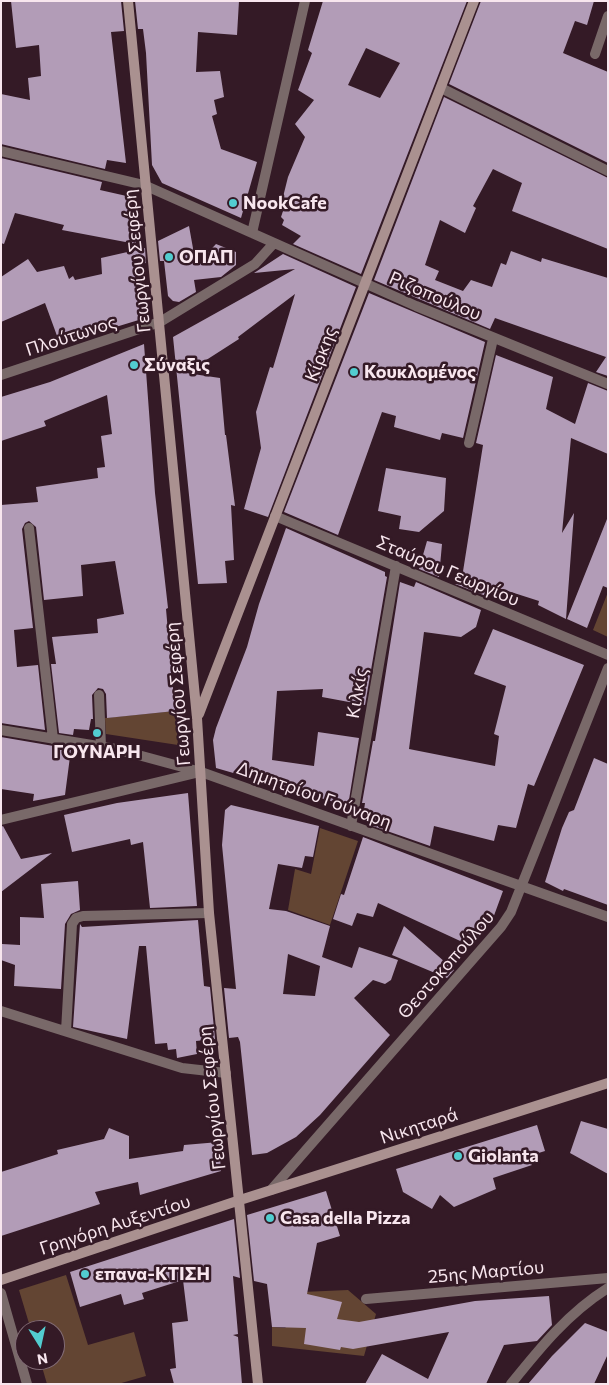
<!DOCTYPE html>
<html>
<head>
<meta charset="utf-8">
<style>
  body { margin:0 }
  #map { position:relative; width:609px; height:1385px; overflow:hidden; background:#341a26; font-family:Commissioner,sans-serif }
  canvas { display:block }
  .frame { position:absolute; inset:0; border:2px solid #f8e6ee; pointer-events:none }
  .north { position:absolute; left:15px; top:1320px; width:50px; height:50px; box-sizing:border-box; background:#341a26; border:1px solid #826c76; border-radius:50%; rotate:170deg; font-size:14px; font-weight:700; line-height:20px; text-align:center; color:#f8e6ee }
  .north::after { content:''; display:block; margin:auto; width:18px; height:22px; background:#52cdd0; clip-path:polygon(50% 0,100% 100%,50% 72%,0 100%) }
</style>
</head>
<body>
<div id="map">
<canvas width="609" height="1385"></canvas>
<div class="frame"></div>
<div class="north">N</div>
</div>
<script>
const g = document.querySelector('canvas').getContext('2d');
g.lineJoin = 'round';
function fill(path, color) {
  g.fillStyle = color;
  g.fill(path, 'evenodd');
}
function strokePath(path, color, width, dash) {
  g.strokeStyle = color;
  g.lineWidth = width;
  g.lineCap = dash ? 'butt' : 'round';
  g.setLineDash(dash || []);
  g.stroke(path);
}
function write(font, color, halo, rows, align = 'center') {
  g.font = font + ' Commissioner,sans-serif';
  g.lineWidth = 5;
  g.setLineDash([]);
  g.textBaseline = 'middle';
  g.strokeStyle = halo;
  g.fillStyle = color;
  for (const [text, x, y, turn = 0] of rows) {
    g.save();
    g.translate(x, y);
    g.rotate((+turn || 0) * Math.PI / 180);
    g.textAlign = isNaN(turn) ? turn : align;
    if (halo) g.strokeText(text, 0, 0);
    g.fillText(text, 0, 0);
    g.restore();
  }
}
fill(new Path2D(`
  M608 592V637L593 630Z
  M175 711 178 745 106 734 105 718Z
  M320 828 358 841 330 925 288 910 295 869 311 874Z
  M66 1275 88 1345 134 1332 146 1376 118 1384H47L40 1360H55V1330H31L19 1290Z
  M348 1290 376 1314 364 1356 272 1346V1327L285 1328 296 1317 302 1292Z`), '#634533');
fill(new Path2D(`
  M11 1H121L124 31 111 32 126 163 107 160 105 169 1 144V94L30 100 28 78 41 76 39 45 16 48Z
  M135 1H239L237 35 198 32 196 72 220 71 224 97 214 100 217 114 212 116 221 149 257 162 241 218 162 183 152 165 146 53 143 29H138Z
  M323 1H467L361 274 293 244 301 236 282 225 284 220 281 217 284 208 281 205 288 177 305 137 295 124 314 100 298 90 312 53 308 50ZM366 48 400 63 380 98 348 85Z
  M481 1H594L587 25 575 21 563 53 608 72V163L449 84Z
  M444 97 608 178V249L512 211 522 183 493 169 473 206 476 208 465 233 440 220 425 265 439 271 435 280 463 291 471 280 492 287 501 263 506 265 511 251 541 262 542 258 608 278V376L596 372 606 357 495 318 490 329 374 280Z
  M1 158 102 182 100 190 131 197 136 244 62 230 64 225 15 213 4 244 1 243Z
  M189 226 196 265 216 244 236 252V265L221 277 194 280 196 292 179 302 173 301 168 296 164 261H160L158 241Z
  M145 248 146 263 138 264 142 319 60 344 45 303 1 322V277L28 259 37 272 64 266 69 279 73 276 75 280 102 274 101 258Z
  M283 254 356 287 268 517 244 509 261 448 256 412 270 367 273 368 295 294 238 337 239 339 186 373 220 378 225 435H226L235 506 231 505 234 560 225 561 227 583 198 584 173 337 295 269 254 273Z
  M369 293 485 342 463 438 442 433 440 440 394 427 396 416 382 412 338 535 284 512Z
  M144 344 155 493 168 608 166 609 175 711 107 718 106 694 103 689 98 688 92 695 93 719H91L89 730 74 729 73 735 59 733 51 664H56L52 637 98 633 97 619 124 614 115 561 81 565 83 596 44 600 36 527 29 521 25 523 22 529 33 628 14 630 17 667 38 665 45 730 1 723V505L38 502 36 487 98 478 97 468 105 467 101 436 112 434 107 395 44 421 46 426 1 441V397L50 382Z
  M496 355 553 377 546 409 575 424 588 383 608 391V454L571 438 562 533 574 513 566 619 538 605 539 601 489 585 486 596 455 584H461L483 445 476 443Z
  M386 468 446 478 444 511 419 532 399 529 401 516 378 511Z
  M607 519 608 588 603 586 587 628 567 619Z
  M286 528 385 572V576L387 577 365 705 322 697 323 689 277 691 272 760 314 766 318 732 359 738 348 806 216 768 213 740 216 728 247 647 259 604Z
  M427 541 442 544 439 577 419 569Z
  M400 582 414 587 416 582 481 610 476 627 461 637 424 632 409 749 495 766 499 736 494 734 506 686 474 674 493 629 584 665 534 786 528 784 516 828 498 825 494 841 434 826 430 846 367 824 369 819 363 817 365 803H362L373 741H375Z
  M1 737 71 749 65 795 33 801 34 794 1 789Z
  M594 758 608 764V905L564 889 563 891 545 882 562 828 569 812 574 810Z
  M188 793 197 906 150 908 143 842 131 845 130 839 72 852 64 815 117 803Z
  M231 805 319 826 313 857 305 856 302 868 278 864 269 909 286 911 330 926 322 957 352 968 359 947 398 960 391 980 385 984 373 980 354 998 390 1035 320 1115 296 1137 267 1153 252 1155 240 1042 238 1037 229 1038 224 988 236 989 222 845 225 810ZM288 954 320 966 315 996 283 994Z
  M3 826 21 859 52 853 1 892V827Z
  M363 837 503 891 492 921 471 946 378 903 373 917 357 913 352 926 333 919 341 894 344 895Z
  M78 881 80 910 71 914 65 924 61 989 14 986 15 965 1 960 2 944 20 945V917L44 918 41 884Z
  M198 920 204 986 210 987 215 1039 196 1041 197 1054 177 1058 176 1049 168 1050 167 1043 155 1044 146 946H139L127 1039 73 1027 80 924 82 927Z
  M404 926 454 970 447 978 392 955Z
  M581 1121 608 1129V1174L570 1153Z
  M537 1125 545 1151 529 1156 532 1165 493 1178 496 1189 454 1207 440 1195 432 1209 403 1192 396 1169Z
  M109 1128 129 1136V1159L183 1151 184 1145 219 1142 221 1171 140 1195 138 1182 95 1192 100 1204 1 1236V1172L58 1154 57 1150 104 1139Z
  M326 1191 340 1236 317 1243 307 1294 342 1302 337 1319 359 1322 475 1301 549 1296 552 1325 537 1341 504 1345 486 1384H365L382 1354 428 1379 449 1332 353 1349 341 1347 340 1350 304 1344 306 1328 272 1327 267 1284 254 1281 247 1215Z
  M234 1219 240 1278 233 1276 238 1334 233 1335 238 1337 242 1384H174L170 1369 176 1368 172 1323 188 1321 183 1280 142 1293 144 1299 124 1305 121 1294 80 1307 70 1272Z
  M585 1323 608 1332V1354L594 1384H528L552 1356Z`), '#b29cb7');
strokePath(new Path2D(`
  M99 695 101 747`), '#796969', 10);
strokePath(new Path2D(`
  M595 54 608 16
  M441 88 608 171
  M1 151 144 185 416 306 608 384
  M252 233 305 1
  M1 375 160 322 255 264 274 243
  M469 443 493 339
  M275 516 608 655
  M29 528 53 739
  M1 730 116 749 201 772 608 917
  M1 820 200 772
  M351 826 396 566
  M1 1011 182 1068 226 1073
  M66 1031 72 924 76 918 83 916 209 913
  M271 1190 501 927 511 912 608 668
  M1 1293 27 1384
  M366 1299 608 1278
  M511 1384C540 1348 568 1313 608 1288`), '#796969', 10);
strokePath(new Path2D(`
  M128 1 197 718 209 913 258 1384
  M199 714 474 1
  M1 1280 240 1200 608 1083`), '#aa9190', 10);
for (const [x, y, r, color] of [
  [233,203,5,"#52cdd0"],
  [169,257,5,"#52cdd0"],
  [134,365,5,"#52cdd0"],
  [354,372,5,"#52cdd0"],
  [97,733,5,"#52cdd0"],
  [458,1156,5,"#52cdd0"],
  [270,1218,5,"#52cdd0"],
  [85,1274,5,"#52cdd0"]
]) {
  const dot = new Path2D();
  dot.arc(x, y, r, 0, 2 * Math.PI);
  g.fillStyle = color;
  g.fill(dot);
  strokePath(dot, '#341a26', 2);
}
write('bold 18px', '#f8e6ee', '#341a26', [
  ["NookCafe",243,203],
  ["ΟΠΑΠ",179,257],
  ["Σύναξις",144,365],
  ["Κουκλομένος",364,372],
  ["ΓΟΥΝΑΡΗ",97,752,"center"],
  ["Giolanta",468,1156],
  ["Casa della Pizza",280,1218],
  ["επανα-ΚΤΙΣΗ",95,1274]
], 'left');
write('18px', '#f8e6ee', '#341a26', [
  ["Γεωργίου Σεφέρη",137,261,-96],
  ["Ριζοπούλου",435,296,23],
  ["Πλούτωνος",71,336,-18],
  ["Κίρκης",321,354,-69],
  ["Σταύρου Γεωργίου",448,571,23],
  ["Κιλκίς",357,693,-80],
  ["Γεωργίου Σεφέρη",178,694,-95],
  ["Δημητρίου Γούναρη",314,795,20],
  ["Θεοτοκοπούλου",446,965,-49],
  ["Γεωργίου Σεφέρη",212,1098,-96],
  ["Νικηταρά",419,1126,-18],
  ["Γρηγόρη Αυξεντίου",115,1225,-18],
  ["25ης Μαρτίου",486,1272,-5]
]);
</script>
</body>
</html>
